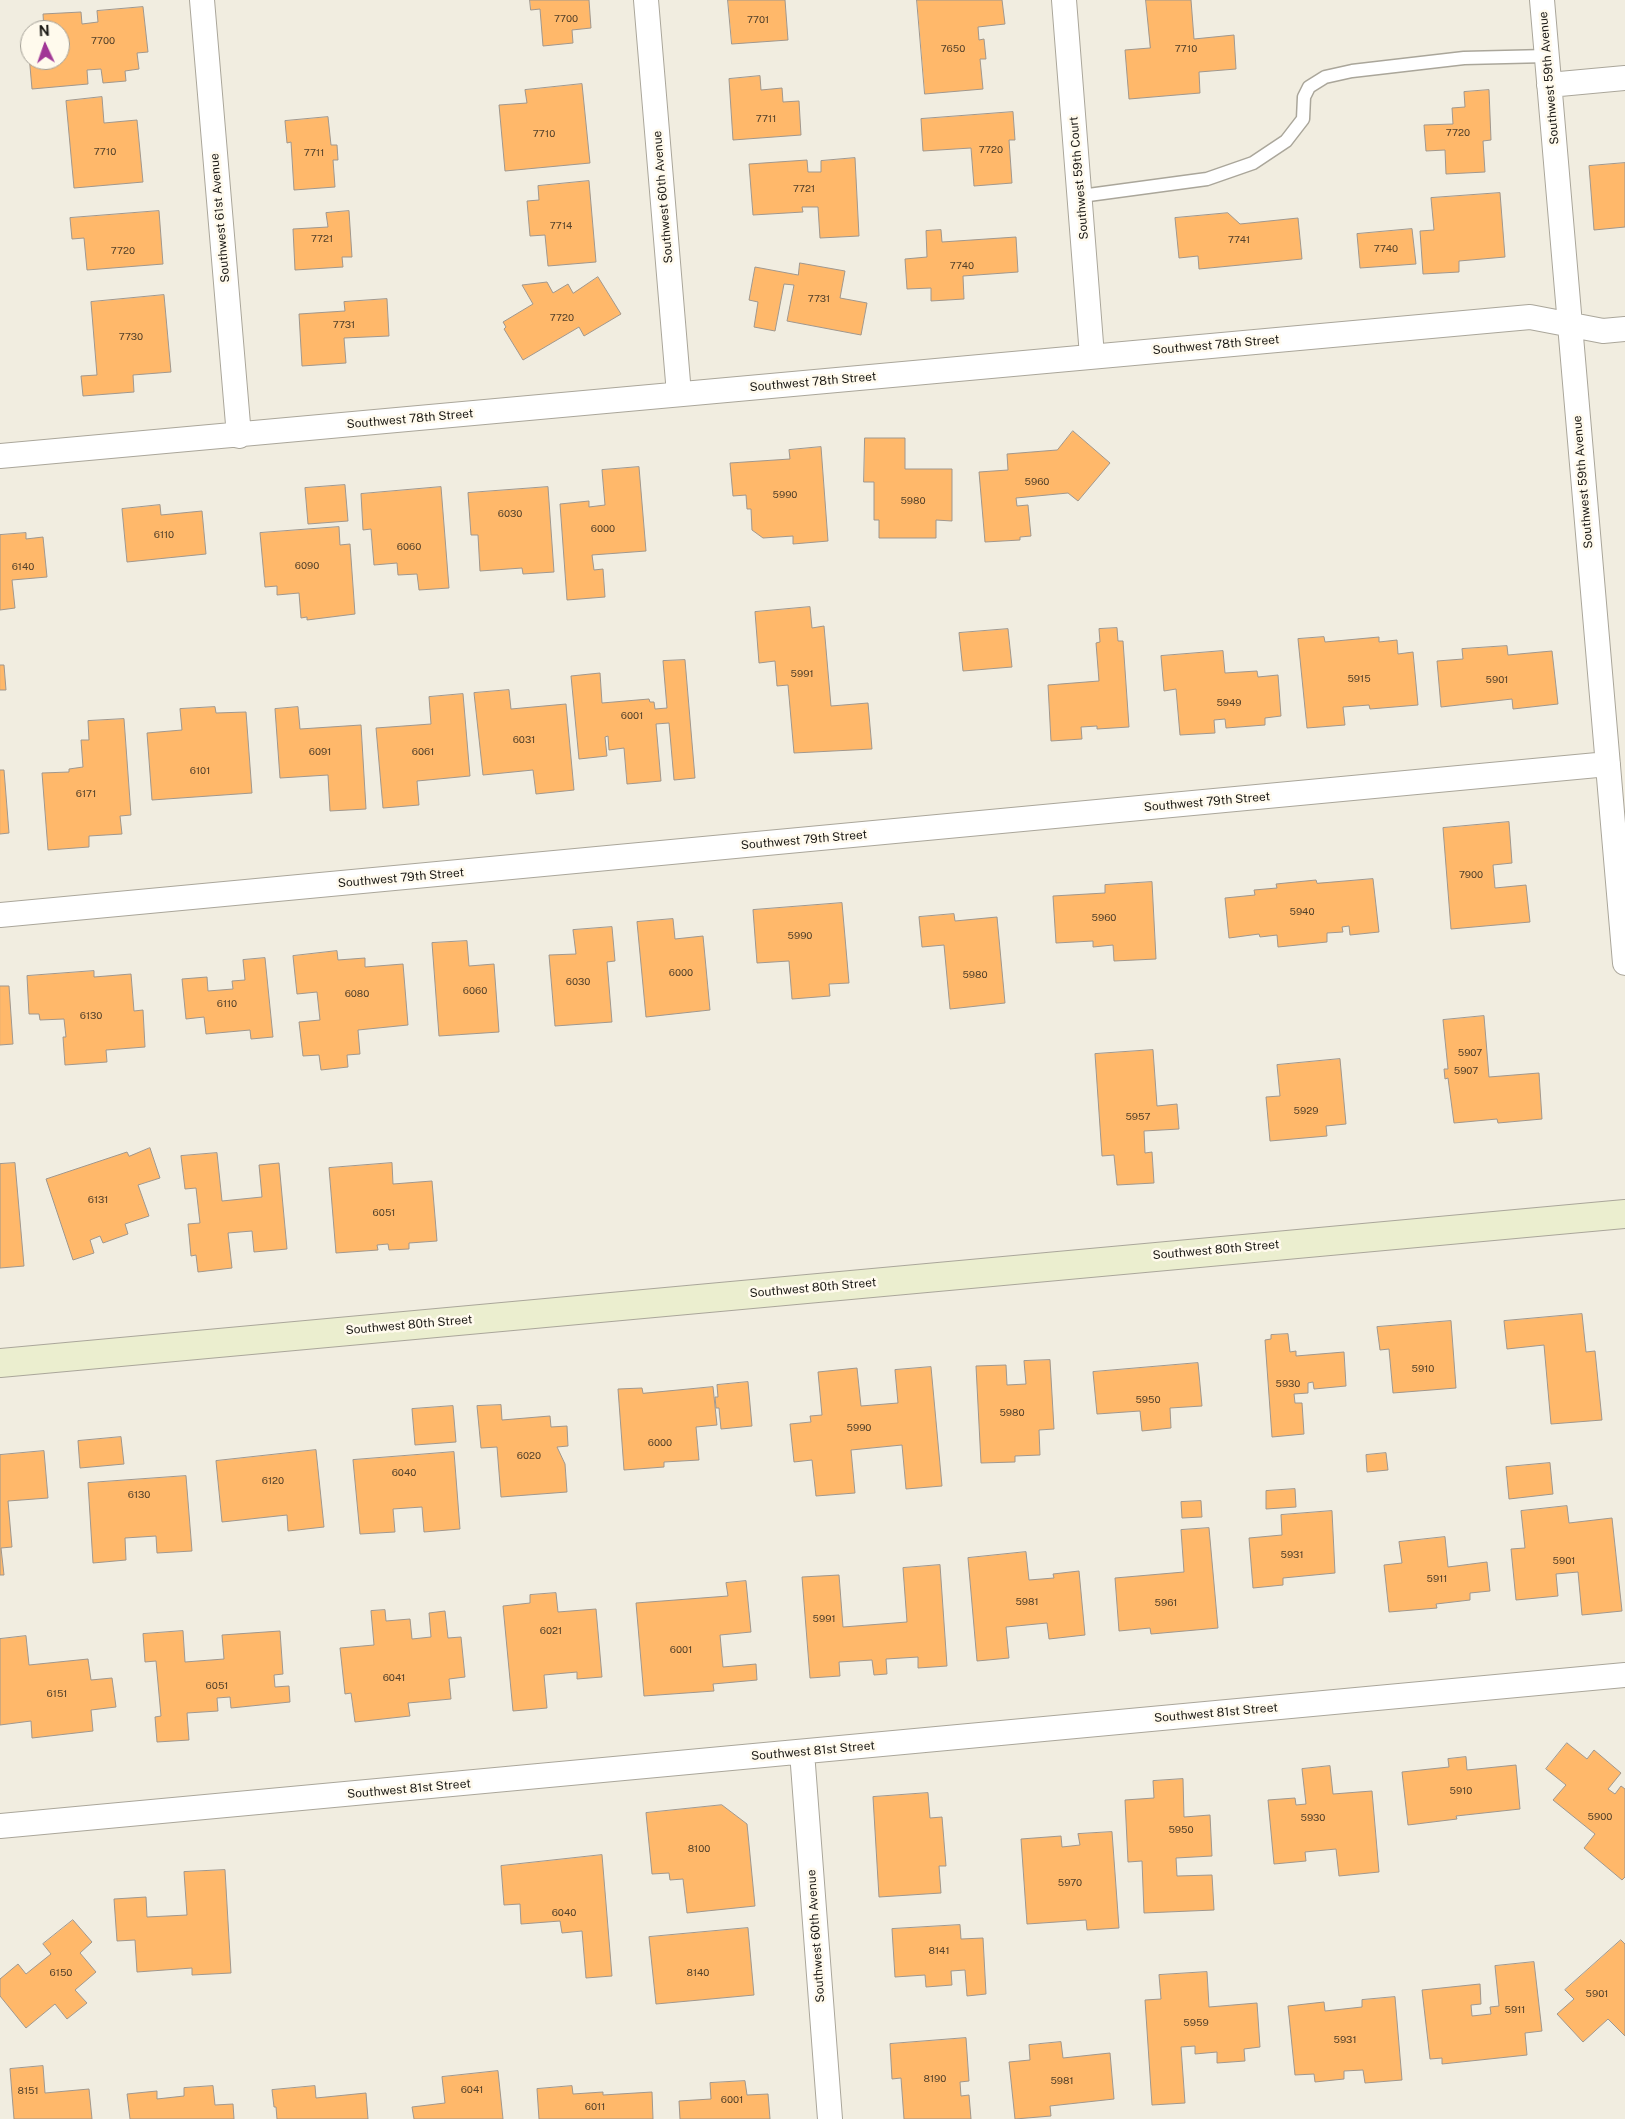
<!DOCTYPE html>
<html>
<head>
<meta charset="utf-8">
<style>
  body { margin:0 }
  #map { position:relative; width:1625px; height:2119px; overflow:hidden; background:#f1ede0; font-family:"Public Sans",sans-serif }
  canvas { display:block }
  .north { position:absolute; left:20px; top:20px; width:50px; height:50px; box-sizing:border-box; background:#fffaed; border:1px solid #a4a097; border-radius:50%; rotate:357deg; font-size:14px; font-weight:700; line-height:20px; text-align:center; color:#1c1a16 }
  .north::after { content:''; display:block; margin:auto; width:18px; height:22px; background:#a13696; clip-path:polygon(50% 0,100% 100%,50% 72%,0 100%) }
</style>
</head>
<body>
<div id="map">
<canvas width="1625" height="2119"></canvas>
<div class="north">N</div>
</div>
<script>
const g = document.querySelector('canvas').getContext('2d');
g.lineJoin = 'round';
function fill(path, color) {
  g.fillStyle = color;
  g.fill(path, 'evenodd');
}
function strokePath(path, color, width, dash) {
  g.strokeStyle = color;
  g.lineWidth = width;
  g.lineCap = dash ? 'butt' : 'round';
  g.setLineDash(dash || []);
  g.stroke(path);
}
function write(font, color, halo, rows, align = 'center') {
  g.font = font + ' "Public Sans",sans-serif';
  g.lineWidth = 5;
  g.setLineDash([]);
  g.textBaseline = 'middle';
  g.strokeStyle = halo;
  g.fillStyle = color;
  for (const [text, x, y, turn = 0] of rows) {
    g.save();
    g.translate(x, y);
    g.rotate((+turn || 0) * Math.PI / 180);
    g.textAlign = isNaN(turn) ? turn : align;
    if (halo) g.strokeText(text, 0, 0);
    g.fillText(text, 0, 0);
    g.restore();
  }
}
const building = new Path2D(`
  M530 0H589L591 28 572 30 573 43 543 46 540 9 531 10Z
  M728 0H785L788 40 732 44Z
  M917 0H1002L1005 24 978 27 979 40 984 39 986 59H980L983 89 925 94Z
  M1146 0H1191L1194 39 1234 35 1236 69 1199 72 1200 93 1129 99 1125 50 1150 48Z
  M143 7 148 52 137 53 139 69 125 71 126 81 103 83 101 69 87 70 88 84 32 89 29 55 30 60H60V30H44L43 14 81 12 82 24 98 22 97 11Z
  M760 76 761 90 782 88 783 102 799 101 801 135 733 140 729 79Z
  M582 84 590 163 505 171 499 105 527 103 525 90Z
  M1489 90 1491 140 1483 141 1485 172 1446 174 1445 150 1426 151 1424 125 1453 124 1452 108 1465 107 1464 92Z
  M102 97 104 123 137 120 143 182 74 188 66 101Z
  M1013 112 1015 140H1009L1012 183 974 186 971 148 923 151 921 119Z
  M328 117 331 145H337L338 160H333L335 187 294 190 291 142 287 143 285 121Z
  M855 158 859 236 820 238 818 207H802L803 212 753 215 749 164 807 160 808 172H821V161Z
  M1625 163V227L1594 230 1589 166Z
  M589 181 596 262 548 266 545 235 530 236 527 201 539 200 538 186Z
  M1500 193 1505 257 1459 261V272L1423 274 1420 231 1434 230 1431 198Z
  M159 211 163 264 87 270 84 238 72 239 70 218Z
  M349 211 352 257H342L343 267 295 270 293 229 328 227 326 213Z
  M1228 213 1240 224 1298 218 1302 259 1199 269 1198 256 1179 258 1175 218Z
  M1412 229 1416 264 1360 268 1357 234Z
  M941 230 942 242 1016 237 1018 272 963 276 964 299 931 301V288L907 289 905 259 927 257 926 231Z
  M800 263 845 271 840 298 867 303 861 335 787 321 794 285 784 284 775 331 754 327 758 302 749 300 755 267 798 275Z
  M598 277 621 314 584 336 579 327 523 360 504 329 506 327 503 322 533 304 522 285 547 282 553 293 568 284 573 293Z
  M164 295 171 372 133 375 134 392 83 396 81 376 97 375 91 302Z
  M387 299 389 336 344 338 346 363 302 366 299 314 345 311 344 302Z
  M1073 431 1110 463 1078 501 1068 493 1016 498 1017 506 1028 505 1031 536 1020 537V540L985 542 979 472 1008 470 1007 454 1057 450Z
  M865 438H905V469H952V521L936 520V538H879V520H874V482H864Z
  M821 447 828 541 793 544V536L763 538 752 530 751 509H747L746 495 733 496 730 463 790 459 789 450Z
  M639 467 646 551 592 555 594 570 603 569 605 597 567 600 560 504 589 501V507L605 505 602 470Z
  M345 485 348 521 308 524 305 488Z
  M441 487 449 588 419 590 417 574 398 575 397 563 374 565 371 529 363 530 361 494Z
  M548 487 554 572 523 574 522 568 480 571 478 535H471L468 493Z
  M160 505 161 515 202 511 206 554 127 562 122 509Z
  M339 527 340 545 350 544 355 614 307 620V617L301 618 299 593 277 595V586L265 587 260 533Z
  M26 533V539L43 537 47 577 12 580 15 608 0 610V535Z
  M810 607 812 628 824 626 831 706 868 703 872 749 794 753 788 685 777 686 775 661 759 663 755 612Z
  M1117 628 1118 641H1123L1129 727 1097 729V726L1081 727 1082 739 1051 741 1048 685 1099 681 1096 643 1100 642 1099 629Z
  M1008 629 1012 667 963 671 959 633Z
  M1324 637 1325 642 1379 637V642L1397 640 1398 654 1413 652 1418 705 1370 709 1369 705 1343 707 1345 725 1307 728 1298 639Z
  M1507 646 1508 655 1552 651 1558 704 1513 709 1512 699 1441 707 1437 661 1463 659 1462 649Z
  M1223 651 1225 673 1257 671 1258 677 1278 675 1281 716 1265 718V725L1226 728 1225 719 1214 720 1215 733 1180 735 1176 689 1164 691 1161 656Z
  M685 660 695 778 674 780 669 723 656 724 661 781 627 784 624 748 609 750 608 736 605 737 607 756 579 759 571 676 600 673 602 703 649 699 650 702H654L655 709 667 708 663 661Z
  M0 665H4L6 690H0Z
  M509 690 511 709 566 704 574 790 536 794 533 770 483 775 474 693Z
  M463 694 470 776 417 781 419 805 383 808 376 728 431 724 429 697Z
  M215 707 216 713 246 712 252 793 152 800 147 733 182 730 180 709Z
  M298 707 300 729 361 725 366 809 330 811 328 775 280 778 275 709Z
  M124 719 131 815 120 816 122 834 89 836V847L48 850 42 773 69 772V769L83 767 81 740H89L88 721Z
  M0 770H4L9 833 0 834Z
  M1509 822 1512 863 1493 865 1495 888 1526 885 1530 922 1451 929 1443 828Z
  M1373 879 1379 932 1350 935 1349 926 1342 927 1343 932 1327 933V942L1278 947 1277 935 1260 937 1259 934 1229 938 1225 898 1255 895 1254 890 1277 888 1276 884 1316 880 1317 883Z
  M1152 882 1156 959 1114 961 1113 945 1093 947V941L1056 943 1053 896 1105 893V885Z
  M842 903 849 983 829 984 830 996 792 999 789 961 757 963 753 910Z
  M954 914 955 921 997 917 1005 1003 950 1009 944 945 922 947 919 917Z
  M673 919 675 939 703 936 710 1010 646 1017 637 922Z
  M612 927 615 961 607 962 612 1022 555 1026 549 955 576 954 573 930Z
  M467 941 469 966 494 964 499 1032 439 1036 432 943Z
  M337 951 338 960 365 958V967L403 964 408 1025 358 1030 360 1054 347 1055 348 1067 321 1070 319 1055 303 1056 299 1022 320 1020 317 992 297 994 293 956Z
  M265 958 273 1037 251 1039 250 1030 206 1034 204 1017 186 1019 182 979 207 977 208 991 233 989 232 981 245 980 243 960Z
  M94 971V977L131 974 134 1011 143 1010 145 1047 106 1050 107 1062 65 1065 63 1037H66L64 1019 40 1020 39 1014H29L27 976Z
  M0 986H9L13 1044 0 1045Z
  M1484 1016 1489 1077 1539 1073 1542 1119 1498 1123 1497 1119 1454 1123 1448 1078 1445 1079 1444 1069H1448L1443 1020Z
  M1153 1050 1157 1106 1177 1104 1179 1129 1144 1131 1145 1153 1152 1152 1154 1183 1117 1185 1114 1155 1102 1156 1095 1054Z
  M1340 1059 1346 1124 1326 1126 1327 1136 1270 1141 1266 1097 1280 1096 1277 1065Z
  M150 1148 160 1178 138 1185 149 1216 125 1224 128 1234 103 1243 100 1236 90 1240 94 1253 73 1260 46 1179 127 1152 129 1156Z
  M217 1153 222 1201 262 1197 259 1165 279 1163 287 1249 254 1252 252 1231 228 1233 232 1268 198 1272 196 1255 191 1256 188 1224 200 1223 196 1188 185 1189 181 1156Z
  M15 1163 24 1266 0 1268V1164Z
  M392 1163 393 1184 432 1181 437 1241 409 1243V1249L389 1250 388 1244 377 1245 378 1250 336 1253 329 1168Z
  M1582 1314 1586 1352 1595 1351 1602 1420 1551 1424 1544 1345 1507 1349 1504 1321Z
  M1451 1321 1456 1388 1393 1393 1389 1349 1380 1350 1377 1327Z
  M1288 1334 1290 1352 1296 1351V1356L1344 1352 1346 1386 1314 1389 1313 1382 1308 1383V1393L1294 1394 1295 1403H1302L1304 1434 1272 1437 1265 1340 1271 1339V1335Z
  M1050 1360 1054 1429 1039 1430 1040 1455 1015 1456V1462L981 1463 976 1366 1006 1365 1007 1385 1026 1384 1024 1361Z
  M1198 1363 1202 1406 1170 1408 1171 1428 1142 1431 1140 1411 1097 1414 1093 1372Z
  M931 1367 942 1486 906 1489 902 1445 851 1450 855 1493 816 1496 812 1460 794 1462 790 1424 811 1422 810 1416 822 1415 818 1372 857 1368 861 1406 898 1403 895 1370Z
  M748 1382 752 1426 721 1429 719 1408H716L715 1397H718L717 1385Z
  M713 1387 717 1425 696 1427 699 1460 664 1462V1467L624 1470 618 1389 642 1388 643 1393Z
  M501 1405 502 1420 550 1416 551 1427 567 1426 568 1446 557 1447 565 1464 567 1492 501 1497 497 1447 481 1448 477 1406Z
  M453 1406 456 1442 415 1445 412 1409Z
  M121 1437 124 1464 80 1468 78 1441Z
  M316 1450 324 1527 288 1531 287 1515 222 1522 216 1461Z
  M44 1451 48 1498 8 1501 12 1547 1 1548 4 1575H0V1455Z
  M454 1452 460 1529 424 1532 422 1507 393 1509 395 1532 360 1534 353 1460Z
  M1386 1453 1388 1470 1367 1472 1366 1455Z
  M1550 1463 1553 1494 1509 1499 1506 1467Z
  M186 1476 192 1551 157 1553 156 1536 125 1538 126 1560 93 1563 88 1483Z
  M1295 1489 1296 1507 1266 1509V1491Z
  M1201 1501 1202 1517 1182 1518 1181 1502Z
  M1567 1506 1569 1523 1612 1518 1622 1611 1582 1615 1578 1572 1556 1574 1558 1596 1516 1600 1511 1549 1525 1548 1521 1511Z
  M1332 1511 1335 1573 1283 1578V1585L1253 1588 1249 1538 1282 1535 1281 1515Z
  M1209 1528 1218 1628 1151 1634 1150 1628 1119 1631 1115 1578 1184 1572 1181 1530Z
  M1445 1537 1448 1567 1487 1562 1490 1591 1470 1593V1600L1436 1604 1437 1608 1389 1612 1384 1565 1402 1563 1399 1542Z
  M1026 1552 1029 1580 1054 1578 1053 1574 1079 1571 1085 1635 1049 1639 1047 1623 1006 1627 1009 1658 977 1661 968 1558Z
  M940 1565 947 1666 918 1668V1657L886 1659 887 1674 874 1675 872 1660 839 1662 840 1676 810 1678 802 1577 839 1575 843 1627 907 1622 903 1568Z
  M746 1581 751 1632 720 1635 723 1667 756 1664 757 1680 713 1684 714 1691 644 1696 636 1603 728 1596 726 1583Z
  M556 1593 558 1612 596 1609 602 1677 577 1679V1672L544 1675 547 1708 513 1711 503 1606 530 1603V1595Z
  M385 1610 386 1621 410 1619 412 1639 431 1637 429 1613 445 1611 448 1638 461 1637 465 1677 449 1679 451 1699 408 1703 410 1716 355 1722 351 1693 345 1694 340 1648 374 1645 371 1611Z
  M183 1631 185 1662 224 1659 222 1635 280 1631 283 1674 274 1675 275 1687 289 1686 290 1702 231 1708 230 1697 217 1698 218 1711 187 1713 189 1740 157 1742 155 1717 161 1716 156 1661 145 1662 143 1634Z
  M26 1636 29 1665 88 1659 91 1680 112 1678 116 1707 91 1710 93 1731 32 1738 31 1721 0 1725V1639Z
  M1567 1743 1587 1759 1594 1750 1621 1773 1608 1789 1615 1794 1621 1786 1625 1789V1877L1622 1880 1584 1848 1595 1834 1553 1800 1566 1785 1546 1769Z
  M1466 1757 1467 1770 1516 1765 1520 1809 1456 1816 1457 1819 1408 1825 1402 1772 1449 1767 1448 1759Z
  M1330 1766 1333 1794 1372 1791 1379 1872 1339 1876 1336 1849 1305 1852 1306 1861 1274 1864 1268 1800 1295 1798 1296 1805 1306 1804 1302 1769Z
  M1183 1779 1184 1817 1210 1815 1212 1856 1176 1858 1177 1876 1212 1875 1214 1910 1144 1913 1142 1861 1128 1862 1125 1800 1154 1798 1153 1781Z
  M928 1793 930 1818 942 1817 946 1866H939L941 1893 879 1897 873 1797Z
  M722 1805 747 1824 755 1906 687 1913 683 1879 670 1880 669 1873 652 1874 646 1813Z
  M1112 1832 1119 1928 1087 1930 1086 1920 1027 1924 1021 1839 1061 1836 1062 1847 1080 1845 1078 1834Z
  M602 1855 612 1976 586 1978 582 1931 562 1933 560 1921 521 1924 520 1904 504 1905 501 1866Z
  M225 1870 231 1973 192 1975V1968L137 1972 135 1940 117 1941 114 1899 146 1897 147 1917 187 1915 184 1872Z
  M73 1920 92 1942 80 1953 96 1972 75 1990 87 2003 67 2019 55 2004 26 2028 0 1996V1979L18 1964 26 1974 51 1954 43 1944Z
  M960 1925 961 1939 983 1938 986 1994 967 1996 965 1970 951 1971 952 1985 926 1987 925 1975 895 1977 892 1929Z
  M748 1928 754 1995 656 2004 649 1937Z
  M1621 1940 1625 1944V2036L1608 2019 1583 2042 1557 2014 1574 1999 1565 1990Z
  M1534 1962 1542 2031 1525 2033 1527 2055 1442 2064V2058L1430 2059 1422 1990 1480 1984 1481 2004 1471 2005 1472 2016 1491 2014 1490 2007 1499 2006 1495 1966Z
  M1207 1972 1209 2007 1257 2003 1260 2047 1244 2049 1245 2061 1217 2063V2052L1195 2054V2046L1181 2047 1185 2103 1152 2105 1145 2000 1161 1999 1159 1975Z
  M1395 1997 1402 2080 1365 2083 1363 2070 1344 2071V2079L1315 2082 1314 2074 1295 2075 1288 2006 1324 2002 1325 2011 1362 2007V2000Z
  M966 2038 969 2081 960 2082 961 2096 969 2095 971 2119H904L901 2078 892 2079 890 2044Z
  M1061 2042 1063 2058 1110 2053 1114 2099 1050 2106 1051 2116 1015 2119 1009 2062 1030 2060 1029 2045Z
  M43 2066 45 2093 89 2089 92 2119H14L10 2069Z
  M498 2071 503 2119H414L412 2107 445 2103 442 2077Z
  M745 2081 747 2095 768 2094 770 2119H680L679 2101 711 2099 710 2083Z
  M213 2086 215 2105 233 2104 234 2119H130L127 2094 157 2091V2099L184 2096V2088Z
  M315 2086 316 2098 366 2093 368 2119H277L276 2107H274L272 2090Z
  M572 2086 573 2094 603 2092V2095L652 2092 653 2119H539L537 2089Z`);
fill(building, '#ffb86a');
strokePath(building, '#a0978d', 1);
const lane = new Path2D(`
  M1081 196 1207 179 1253 163 1286 141 1303 119 1304 97 1309 87 1325 77 1352 71 1464 58 1547 56`);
const street = new Path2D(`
  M202 0 239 436
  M646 0 679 394
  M1064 0 1092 356
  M1542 0 1625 963
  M1549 85 1625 78
  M0 456 1530 317 1603 331 1625 329
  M0 915 1608 764
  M802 1752 830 2119
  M0 1826 1625 1675`);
const secondary = new Path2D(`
  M0 1363 1625 1214`);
strokePath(lane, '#aaa69a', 15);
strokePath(street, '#aaa69a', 26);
strokePath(secondary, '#aaa69a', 30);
strokePath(lane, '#fff', 12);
strokePath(street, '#fff', 24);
strokePath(secondary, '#ebeecf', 28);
write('10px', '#55422b', null, [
  ["7700",566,19],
  ["7701",758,20],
  ["7700",103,41],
  ["7650",953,49],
  ["7710",1186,49],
  ["7711",766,119],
  ["7720",1458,133],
  ["7710",544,134],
  ["7720",991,150],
  ["7710",105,152],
  ["7711",314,153],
  ["7721",804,189],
  ["7714",561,226],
  ["7721",322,239],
  ["7741",1239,240],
  ["7740",1386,249],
  ["7720",123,251],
  ["7740",962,266],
  ["7731",819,299],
  ["7720",562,318],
  ["7731",344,325],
  ["7730",131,337],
  ["5960",1037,482],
  ["5990",785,495],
  ["5980",913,501],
  ["6030",510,514],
  ["6000",603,529],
  ["6110",164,535],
  ["6060",409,547],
  ["6090",307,566],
  ["6140",23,567],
  ["5991",802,674],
  ["5915",1359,679],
  ["5901",1497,680],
  ["5949",1229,703],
  ["6001",632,716],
  ["6031",524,740],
  ["6091",320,752],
  ["6061",423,752],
  ["6101",200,771],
  ["6171",86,794],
  ["7900",1471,875],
  ["5940",1302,912],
  ["5960",1104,918],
  ["5990",800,936],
  ["6000",681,973],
  ["5980",975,975],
  ["6030",578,982],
  ["6060",475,991],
  ["6080",357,994],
  ["6110",227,1004],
  ["6130",91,1016],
  ["5907",1470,1053],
  ["5907",1466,1071],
  ["5929",1306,1111],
  ["5957",1138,1117],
  ["6131",98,1200],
  ["6051",384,1213],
  ["5910",1423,1369],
  ["5930",1288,1384],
  ["5950",1148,1400],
  ["5980",1012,1413],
  ["5990",859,1428],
  ["6000",660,1443],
  ["6020",529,1456],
  ["6040",404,1473],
  ["6120",273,1481],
  ["6130",139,1495],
  ["5931",1292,1555],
  ["5901",1564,1561],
  ["5911",1437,1579],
  ["5981",1027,1602],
  ["5961",1166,1603],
  ["5991",824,1619],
  ["6021",551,1631],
  ["6001",681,1650],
  ["6041",394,1678],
  ["6051",217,1686],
  ["6151",57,1694],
  ["5910",1461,1791],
  ["5900",1600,1817],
  ["5930",1313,1818],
  ["5950",1181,1830],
  ["8100",699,1849],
  ["5970",1070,1883],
  ["6040",564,1913],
  ["8141",939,1951],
  ["6150",61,1973],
  ["8140",698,1973],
  ["5901",1597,1994],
  ["5911",1515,2010],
  ["5959",1196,2023],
  ["5931",1345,2040],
  ["8190",935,2079],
  ["5981",1062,2081],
  ["6041",472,2090],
  ["8151",28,2091],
  ["6001",732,2100],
  ["6011",595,2107]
]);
write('12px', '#1c1a16', '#fffaed', [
  ["Southwest 59th Avenue",1549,78,-95],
  ["Southwest 59th Court",1079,178,-95],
  ["Southwest 60th Avenue",663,197,-95],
  ["Southwest 61st Avenue",220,218,-95],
  ["Southwest 78th Street",1216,345,-5],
  ["Southwest 78th Street",813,382,-5],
  ["Southwest 78th Street",410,419,-5],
  ["Southwest 59th Avenue",1583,482,-95],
  ["Southwest 79th Street",1207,802,-5],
  ["Southwest 79th Street",804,840,-5],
  ["Southwest 79th Street",401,878,-5],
  ["Southwest 80th Street",1216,1250,-5],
  ["Southwest 80th Street",813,1288,-5],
  ["Southwest 80th Street",409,1325,-5],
  ["Southwest 81st Street",1216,1713,-5],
  ["Southwest 81st Street",813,1751,-5],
  ["Southwest 81st Street",409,1789,-5],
  ["Southwest 60th Avenue",816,1936,-94]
]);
</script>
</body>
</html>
